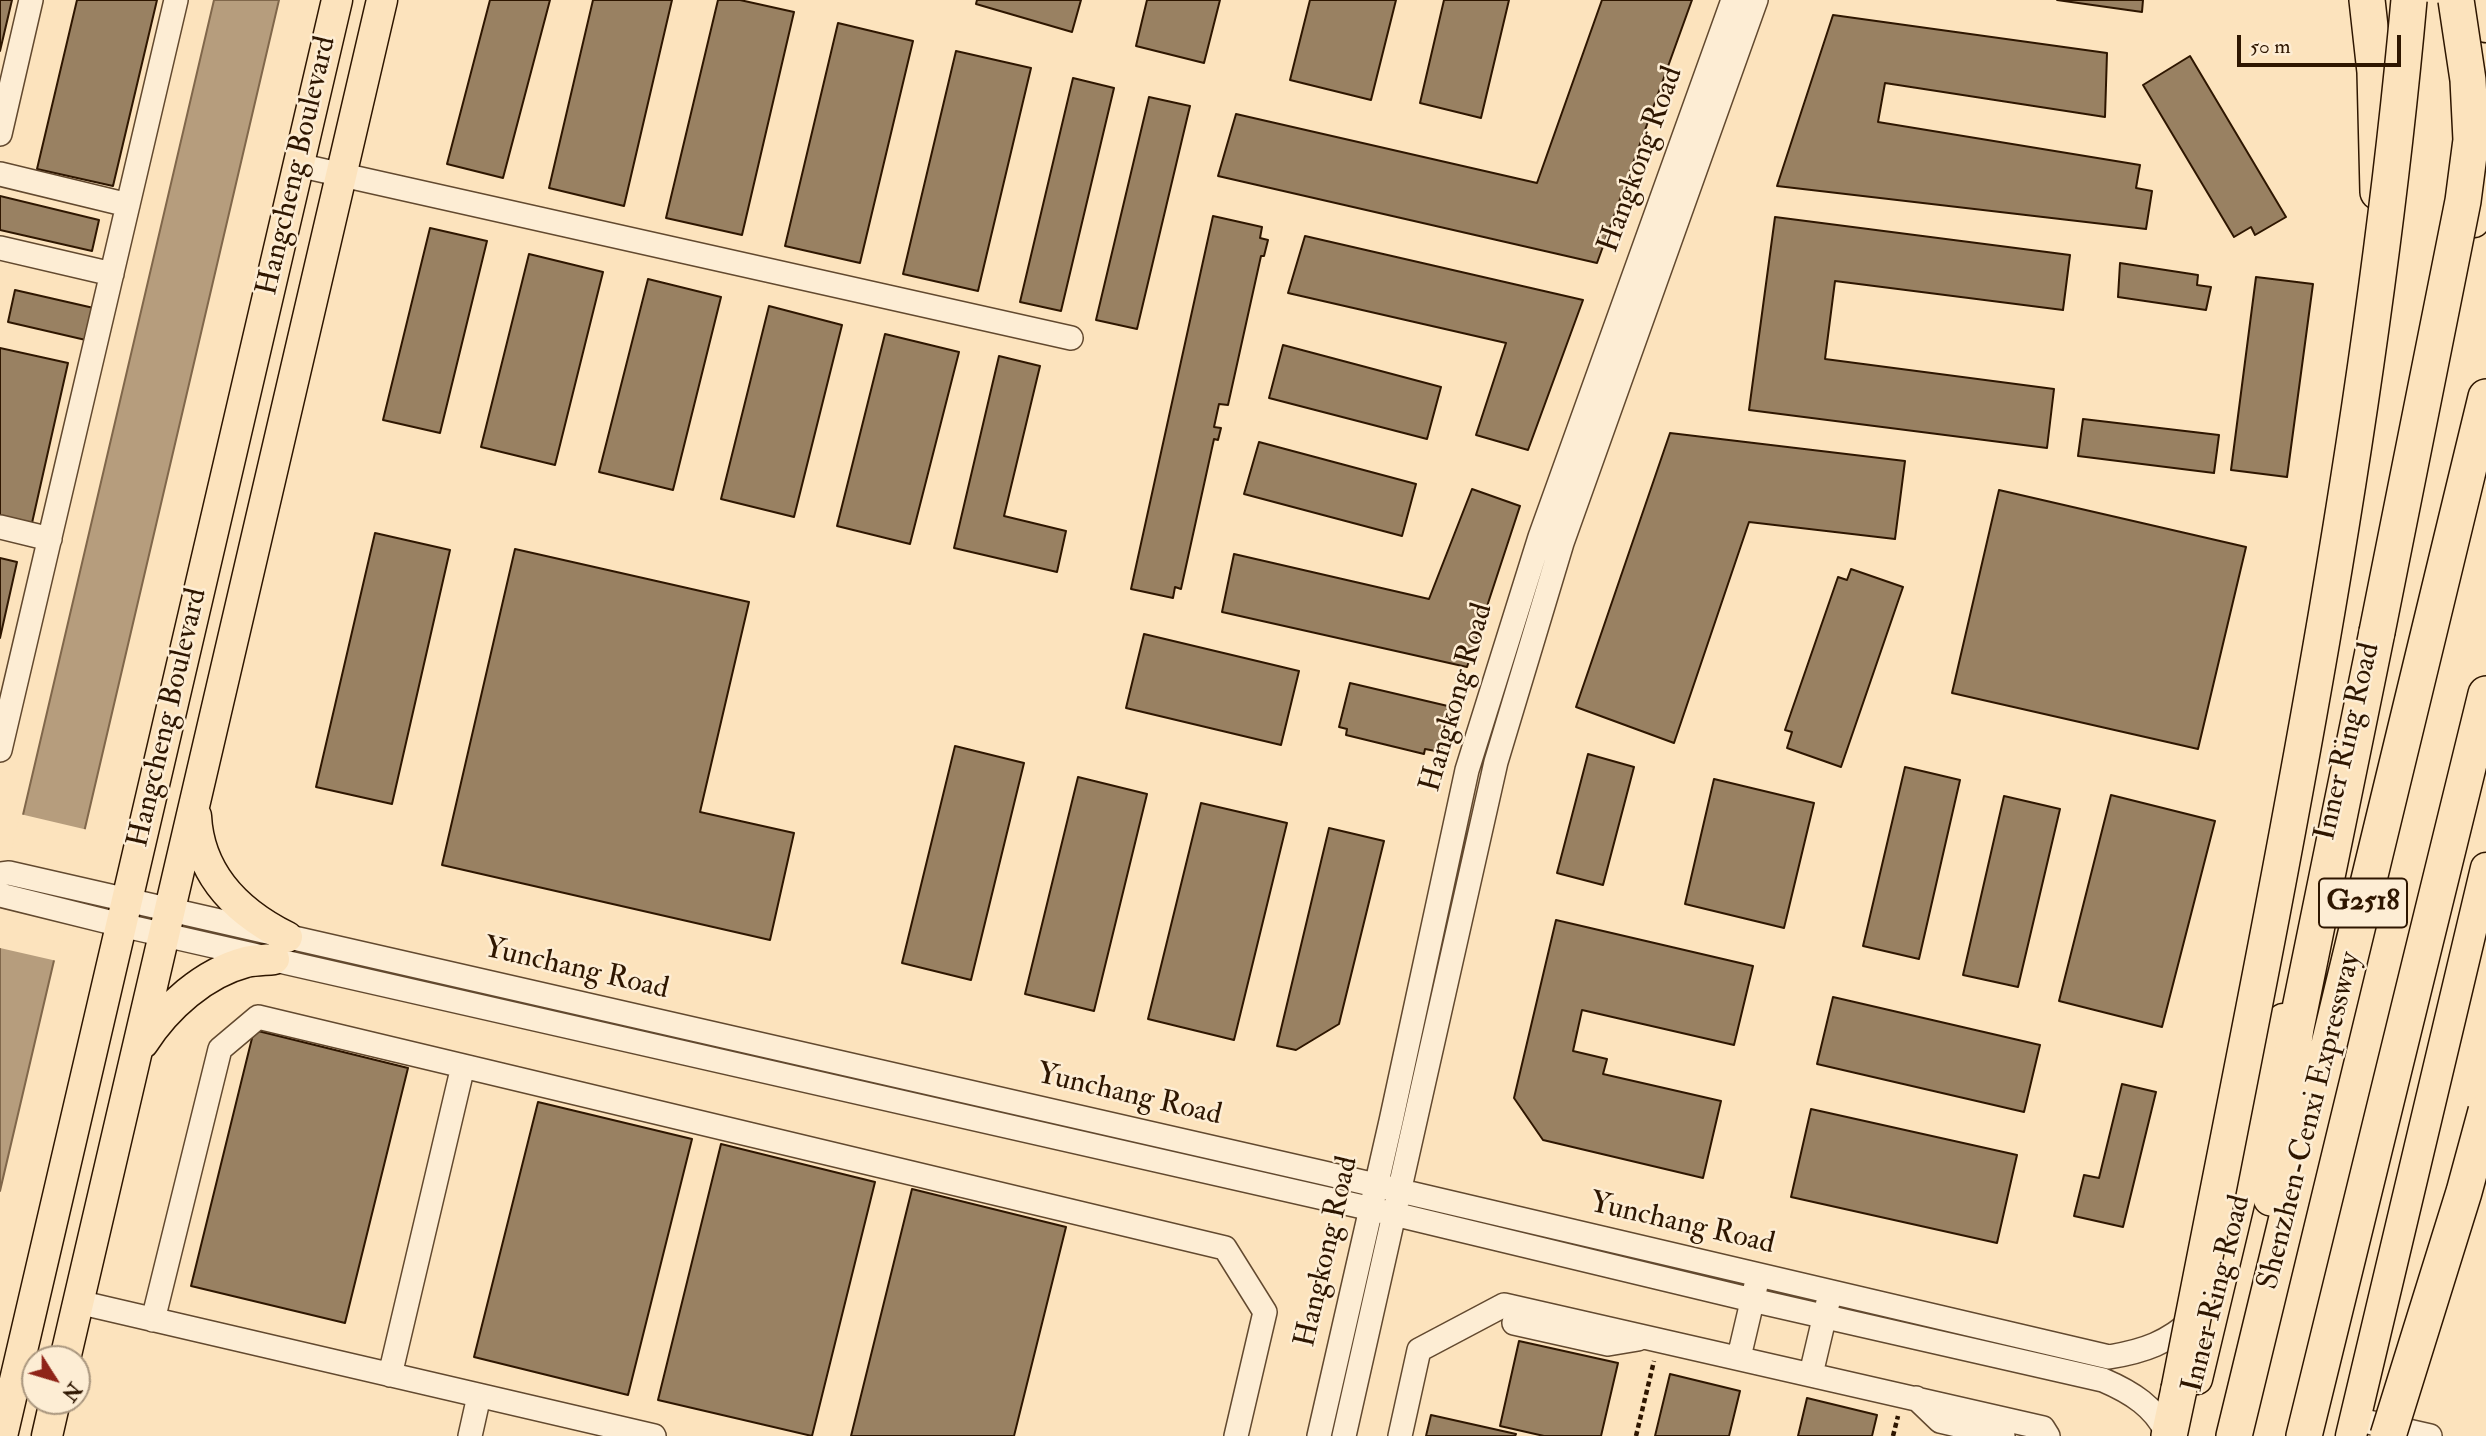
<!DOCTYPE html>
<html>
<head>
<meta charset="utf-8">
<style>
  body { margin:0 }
  #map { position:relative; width:2486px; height:1436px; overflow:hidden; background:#fce3bd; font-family:"IM FELL Double Pica",serif }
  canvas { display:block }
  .north { position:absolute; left:21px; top:1345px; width:70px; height:70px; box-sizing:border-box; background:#fdedd4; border:2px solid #aa977f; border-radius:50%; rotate:127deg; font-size:19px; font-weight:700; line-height:28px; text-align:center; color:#2e1600 }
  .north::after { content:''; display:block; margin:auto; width:24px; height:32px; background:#8f2418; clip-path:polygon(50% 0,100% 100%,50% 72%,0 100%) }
  .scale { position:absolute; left:2237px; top:35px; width:164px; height:32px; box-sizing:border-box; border:4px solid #2e1600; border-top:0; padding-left:9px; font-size:21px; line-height:24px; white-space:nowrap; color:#2e1600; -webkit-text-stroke:5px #fdedd4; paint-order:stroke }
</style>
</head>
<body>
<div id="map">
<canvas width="2486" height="1436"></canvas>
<div class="north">N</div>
<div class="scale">50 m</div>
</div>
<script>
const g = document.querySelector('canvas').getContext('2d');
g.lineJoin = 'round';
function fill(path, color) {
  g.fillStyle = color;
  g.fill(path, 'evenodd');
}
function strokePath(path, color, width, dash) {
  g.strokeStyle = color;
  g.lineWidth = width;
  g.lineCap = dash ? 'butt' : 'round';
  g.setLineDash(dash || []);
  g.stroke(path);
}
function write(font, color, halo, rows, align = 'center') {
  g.font = font + ' "IM FELL Double Pica",serif';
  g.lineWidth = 5;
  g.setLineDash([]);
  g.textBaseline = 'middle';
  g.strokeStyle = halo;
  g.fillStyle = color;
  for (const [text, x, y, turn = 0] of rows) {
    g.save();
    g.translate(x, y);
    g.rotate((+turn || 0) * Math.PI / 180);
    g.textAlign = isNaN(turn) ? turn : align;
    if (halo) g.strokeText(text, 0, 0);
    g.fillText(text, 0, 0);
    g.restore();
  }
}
const water = new Path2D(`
  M214 0H279L0 1191V913Z`);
fill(water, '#b69d7d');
strokePath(water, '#80674b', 2);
fill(new Path2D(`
  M20 814 88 830 57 961 0 948V898Z`), '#fce3bd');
const building = new Path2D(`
  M0 0H12L0 51Z
  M77 0H157L113 186 37 169Z
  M490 0H550L503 178 447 164Z
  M593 0H672L624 206 549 188Z
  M718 0H740L794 12 742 235 666 218Z
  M977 0H1081L1072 32 976 4Z
  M1147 0H1220L1204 63 1136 46Z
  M1310 0H1396L1371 100 1290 80Z
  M1444 0H1509L1481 118 1420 103Z
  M1602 0H1692L1597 263 1218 176 1236 114 1537 183Z
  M2057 0H2143L2142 12Z
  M1833 15 2107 53 2105 117 1885 83 1878 122 2140 165 2136 188 2152 191 2146 229 1777 186Z
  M838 23 913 41 860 263 785 246Z
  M956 51 1031 68 978 291 903 274Z
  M2190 56 2286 217 2255 235 2251 227 2234 237 2143 85Z
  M1073 78 1114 88 1061 311 1020 302Z
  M1149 97 1190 106 1137 329 1096 320Z
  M0 196 99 220 92 251 0 230Z
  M1213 216 1262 227 1260 238 1268 240 1264 256H1261L1228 405 1219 404 1214 427 1221 428 1218 440 1214 439 1181 589 1175 587 1173 598 1131 589Z
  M1775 217 2070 255 2063 310 1835 281 1825 359 2054 389 2047 448 1749 410Z
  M430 228 487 241 440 433 383 420Z
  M1305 236 1583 300 1528 450 1476 435 1506 343 1288 293Z
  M529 254 603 272 555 465 481 447Z
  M2120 263 2198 275 2197 285 2211 287 2206 310 2118 297Z
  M2256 277 2313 284 2287 477 2231 470Z
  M648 279 721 297 673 490 599 472Z
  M15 290 98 309 90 341 8 322Z
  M769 306 842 325 794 517 721 499Z
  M885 334 959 352 910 544 837 526Z
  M1283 345 1441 387 1427 439 1269 398Z
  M0 348 68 363 32 523 0 516Z
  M999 356 1040 366 1004 516 1066 531 1057 572 954 548Z
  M2083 419 2219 435 2214 473 2078 456Z
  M1670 433 1905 461 1895 539 1749 522 1674 743 1576 707Z
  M1259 442 1416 484 1402 536 1244 494Z
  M1472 489 1520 506 1467 667 1222 612 1234 554 1429 599Z
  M1999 490 2246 547 2198 749 1952 693Z
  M375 533 450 550 392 804 316 787Z
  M515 549 749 602 700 812 794 833 770 940 442 865Z
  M0 558 17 562 0 638Z
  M1851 569 1903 587 1841 767 1787 748 1792 732 1785 730 1838 577 1847 580Z
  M1144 634 1299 671 1281 745 1126 708Z
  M1350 683 1452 707 1441 752 1425 749 1424 754 1346 735 1347 729 1339 727Z
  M955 746 1024 763 971 980 902 963Z
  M1588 754 1634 767 1603 885 1557 873Z
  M1905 767 1960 780 1919 959 1863 946Z
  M1078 777 1147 794 1094 1011 1025 994Z
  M1714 779 1814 803 1784 928 1685 904Z
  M2111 795 2215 821 2162 1027 2059 1001Z
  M2004 796 2060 809 2018 987 1963 975Z
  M1201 803 1287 823 1234 1040 1148 1019Z
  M1329 828 1384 841 1339 1024 1296 1050 1277 1046Z
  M1556 920 1753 966 1734 1045 1582 1010 1573 1051 1607 1059 1603 1074 1721 1101 1703 1178 1543 1140 1514 1098Z
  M1833 997 2040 1045 2024 1112 1817 1064Z
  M254 1030 408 1068 345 1323 191 1286Z
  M2122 1084 2156 1092 2123 1227 2074 1216 2084 1175 2099 1178Z
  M538 1102 692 1139 628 1395 474 1357Z
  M1811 1109 2017 1155 1997 1243 1791 1197Z
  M721 1144 875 1182 812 1436 658 1400Z
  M912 1189 1066 1227 1014 1436H851Z
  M1519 1341 1618 1363 1601 1436H1544L1500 1426Z
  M1670 1374 1740 1391 1729 1436H1655Z
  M1807 1398 1877 1415 1872 1436H1798Z
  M1431 1415 1516 1434 1515 1436H1426Z`);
fill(building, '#998162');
strokePath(building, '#2e1600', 2);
const minor = new Path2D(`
  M0 134 31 0
  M298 165 1071 338
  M0 174 128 205
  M0 248 112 274
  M0 527 50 539
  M0 750 176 0
  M0 874 9 873 1324 1173 2109 1357C2145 1351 2167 1343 2195 1318
  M0 895 121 925 1394 1214 1752 1300 2103 1380C2131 1392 2156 1407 2168 1436
  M78 1302 654 1436
  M153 1320 220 1049 258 1017 1225 1248 1265 1312 1236 1436
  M1514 1323 1608 1344 1638 1339
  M1739 1357 1756 1285
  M1811 1374 1828 1302
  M390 1375 463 1066
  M1916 1398 1940 1421 2003 1436
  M2355 1419 2430 1436
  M470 1436 479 1396
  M1319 1436 1391 1121 1467 770 1540 537 1733 0
  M1344 1436 1496 762 1562 543 1756 0
  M1400 1436 1419 1350 1504 1305 2043 1428 2048 1436`);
const major = new Path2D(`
  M2470 0 2486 27
  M2474 222 2486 171
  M196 816C199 874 237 912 287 937
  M143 1043C166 1007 204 973 246 962 255 960 265 960 274 959
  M65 1359 382 0
  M2197 1379 2283 1019
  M2 1436 337 0
  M47 1436 55 1401
  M2351 1436 2486 868`);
const highway = new Path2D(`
  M2367 0 2375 72 2378 192
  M2271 1198 2296 1028 2377 632
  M2169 1436 2179 1389
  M2234 1436 2486 397
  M2304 1436 2486 694`);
strokePath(minor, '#62492f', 26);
strokePath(major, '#2e1600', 33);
strokePath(highway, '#2e1600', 38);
strokePath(new Path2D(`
  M1636 1436 1654 1361
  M1893 1436 1898 1416`), '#2e1600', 4.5, [5, 3.5]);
strokePath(minor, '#fdedd4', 23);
strokePath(major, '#fce3bd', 30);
strokePath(highway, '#fce3bd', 35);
const highwayBridge = new Path2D(`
  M2377 632 2463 201 2471 140 2468 80 2456 0
  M2179 1389C2269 928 2367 468 2409 0
  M2388 1436 2464 1192 2486 1111`);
strokePath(highwayBridge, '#2e1600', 38, []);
strokePath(highwayBridge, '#fce3bd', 35);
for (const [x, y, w] of [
  [2363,903,88]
]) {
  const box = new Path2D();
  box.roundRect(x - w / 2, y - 24.5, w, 49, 5);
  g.fillStyle = '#fdedd4';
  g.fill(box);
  strokePath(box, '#2e1600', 2);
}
write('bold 28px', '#2e1600', null, [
  ["G2518",2363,903]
]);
write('30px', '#2e1600', '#fdedd4', [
  ["Hangkong Road",1642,160,-70],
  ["Hangcheng Boulevard",298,166,-77],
  ["Hangkong Road",1458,698,-74],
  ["Hangcheng Boulevard",169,718,-77],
  ["Inner Ring Road",2349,742,-77],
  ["Yunchang Road",576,970,13],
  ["Yunchang Road",1129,1096,13],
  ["Shenzhen-Cenxi Expressway",2311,1121,-76],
  ["Yunchang Road",1682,1225,13],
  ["Hangkong Road",1328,1252,-77],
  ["Inner Ring Road",2218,1294,-76]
]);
</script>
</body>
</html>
